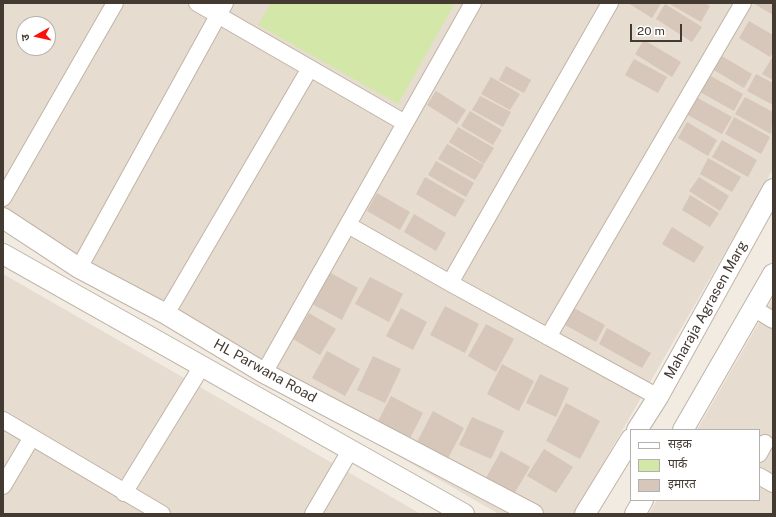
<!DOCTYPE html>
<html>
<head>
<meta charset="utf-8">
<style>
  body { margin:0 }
  #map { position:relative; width:776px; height:517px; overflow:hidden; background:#f1ebe2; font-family:"Public Sans","Noto Sans Devanagari",sans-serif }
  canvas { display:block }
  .frame { position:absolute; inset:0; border:4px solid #433a32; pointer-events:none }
  .legend { position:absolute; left:630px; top:429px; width:130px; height:72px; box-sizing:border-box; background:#fff; border:1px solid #b4b0ad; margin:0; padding:5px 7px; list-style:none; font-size:12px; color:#433a32 }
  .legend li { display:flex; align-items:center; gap:8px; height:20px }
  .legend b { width:20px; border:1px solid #b4b0ad }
  .north { position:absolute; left:16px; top:16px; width:40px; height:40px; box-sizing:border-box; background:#fff; border:1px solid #b4b0ad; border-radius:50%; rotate:262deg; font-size:11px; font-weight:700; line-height:16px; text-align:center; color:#433a32 }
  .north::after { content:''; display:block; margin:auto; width:14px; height:18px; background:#ff110b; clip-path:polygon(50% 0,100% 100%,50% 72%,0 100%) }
  .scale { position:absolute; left:630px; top:24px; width:52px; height:18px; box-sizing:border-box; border:2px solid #433a32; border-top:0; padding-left:5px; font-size:12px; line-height:14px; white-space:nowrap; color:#433a32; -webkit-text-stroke:3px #fff; paint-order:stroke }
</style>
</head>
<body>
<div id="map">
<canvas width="776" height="517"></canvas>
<div class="frame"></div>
<ul class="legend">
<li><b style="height:5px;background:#fff"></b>सड़क</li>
<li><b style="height:11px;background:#d3e8a8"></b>पार्क</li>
<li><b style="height:11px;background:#d6c7ba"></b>इमारत</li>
</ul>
<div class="north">उ</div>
<div class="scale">20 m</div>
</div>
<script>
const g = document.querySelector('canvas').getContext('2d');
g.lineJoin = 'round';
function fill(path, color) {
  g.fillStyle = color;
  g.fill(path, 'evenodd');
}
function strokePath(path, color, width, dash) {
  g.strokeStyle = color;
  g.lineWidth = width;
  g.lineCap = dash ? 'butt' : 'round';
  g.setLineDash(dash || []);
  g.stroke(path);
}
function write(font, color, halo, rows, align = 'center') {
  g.font = font + ' "Public Sans",sans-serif';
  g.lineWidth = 4;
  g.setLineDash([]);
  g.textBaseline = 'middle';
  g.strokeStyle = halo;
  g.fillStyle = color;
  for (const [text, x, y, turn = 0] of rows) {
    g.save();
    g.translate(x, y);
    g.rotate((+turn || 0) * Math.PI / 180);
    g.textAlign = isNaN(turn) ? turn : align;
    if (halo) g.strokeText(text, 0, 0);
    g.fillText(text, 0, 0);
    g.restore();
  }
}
fill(new Path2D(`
  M3 3H773V169L574 514H499L3 229ZM24 24H48V48H24Z
  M3 274 421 514H3Z
  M773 298V514H649L657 500H759V430H697Z`), '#e6dccf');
fill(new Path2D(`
  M271 3H455L398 104 258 25Z`), '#d3e8a8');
fill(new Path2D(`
  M628 3H661L652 18Z
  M668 3H705L710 6 701 22Z
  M753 3H773V15Z
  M665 4 702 27 692 42 656 19Z
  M749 21 773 35V52L770 57 739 38Z
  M644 40 681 62 672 77 635 54Z
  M720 55 752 74 744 88 712 69Z
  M772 58H773V80L762 74Z
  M634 59 667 77 658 93 625 75Z
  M506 66 531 80 524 93 499 80Z
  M707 74 743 94 734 111 698 91Z
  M756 74 773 83V105L747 91Z
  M491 77 520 94 510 110 481 94Z
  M436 91 466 110 457 124 427 105Z
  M480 96 511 112 503 127 472 110Z
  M696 97 732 117 722 134 686 114Z
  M745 97 773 112 771 134 735 114Z
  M470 111 502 130 493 145 461 126Z
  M734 117 770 137 761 154 725 134Z
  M687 122 717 140 708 156 678 138Z
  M458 127 494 148 484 164 449 142Z
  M722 140 757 160 748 177 712 157Z
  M447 144 484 165 475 180 438 159Z
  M708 158 741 177 732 192 700 174Z
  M436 161 474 183 466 197 428 175Z
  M425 177 465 200 455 217 416 194Z
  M699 177 729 196 720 211 689 191Z
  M377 193 410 212 400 230 367 211Z
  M690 195 719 213 710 227 682 210Z
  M414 214 446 233 436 251 404 232Z
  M672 227 704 247 694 263 662 244Z
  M329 272 358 288 342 320 312 304Z
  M370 277 403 294 389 322 355 304Z
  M445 306 479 324 465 353 430 335Z
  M401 308 427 322 413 350 386 336Z
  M574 308 605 325 596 342 565 325Z
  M309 313 336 329 320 355 293 339Z
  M486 324 514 339 496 372 468 356Z
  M607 328 651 353 642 368 599 344Z
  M327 351 360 369 345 396 312 378Z
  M373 356 401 369 385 403 357 390Z
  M502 364 534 381 519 411 487 394Z
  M540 374 569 388 556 417 526 403Z
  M391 396 423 413 409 440 377 423Z
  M566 403 600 421 580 459 546 441Z
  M433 411 464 428 446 462 415 446Z
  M472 417 504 431 491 459 459 445Z
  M544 449 573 467 556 493 527 476Z
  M501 451 530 467 514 494 486 478Z`), '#d6c7ba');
const minor = new Path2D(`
  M197 3 405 123
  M3 198 115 3
  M348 225 450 283 658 397
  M79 268 225 3
  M450 283 610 3
  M753 308 773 320
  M166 314 310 68
  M548 337 743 3
  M264 373 473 3
  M3 420 162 514
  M759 454 765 443
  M759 476 773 484
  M3 486 32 437
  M124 493 202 366
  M313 514 351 449`);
const tertiary = new Path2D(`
  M3 218 79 268 166 314 264 373 533 514
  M3 254 464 514
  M637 430 658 397 773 189
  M683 430 773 274
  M585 514 631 439
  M635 514 643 500`);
strokePath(minor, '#c0b4a7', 18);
strokePath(tertiary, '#c0b4a7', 22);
strokePath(minor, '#fff', 16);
strokePath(tertiary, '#fff', 20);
write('14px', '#433a32', '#fff', [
  ["Maharaja Agrasen Marg",706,310,-61],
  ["HL Parwana Road",265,371,29]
]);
</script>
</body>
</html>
